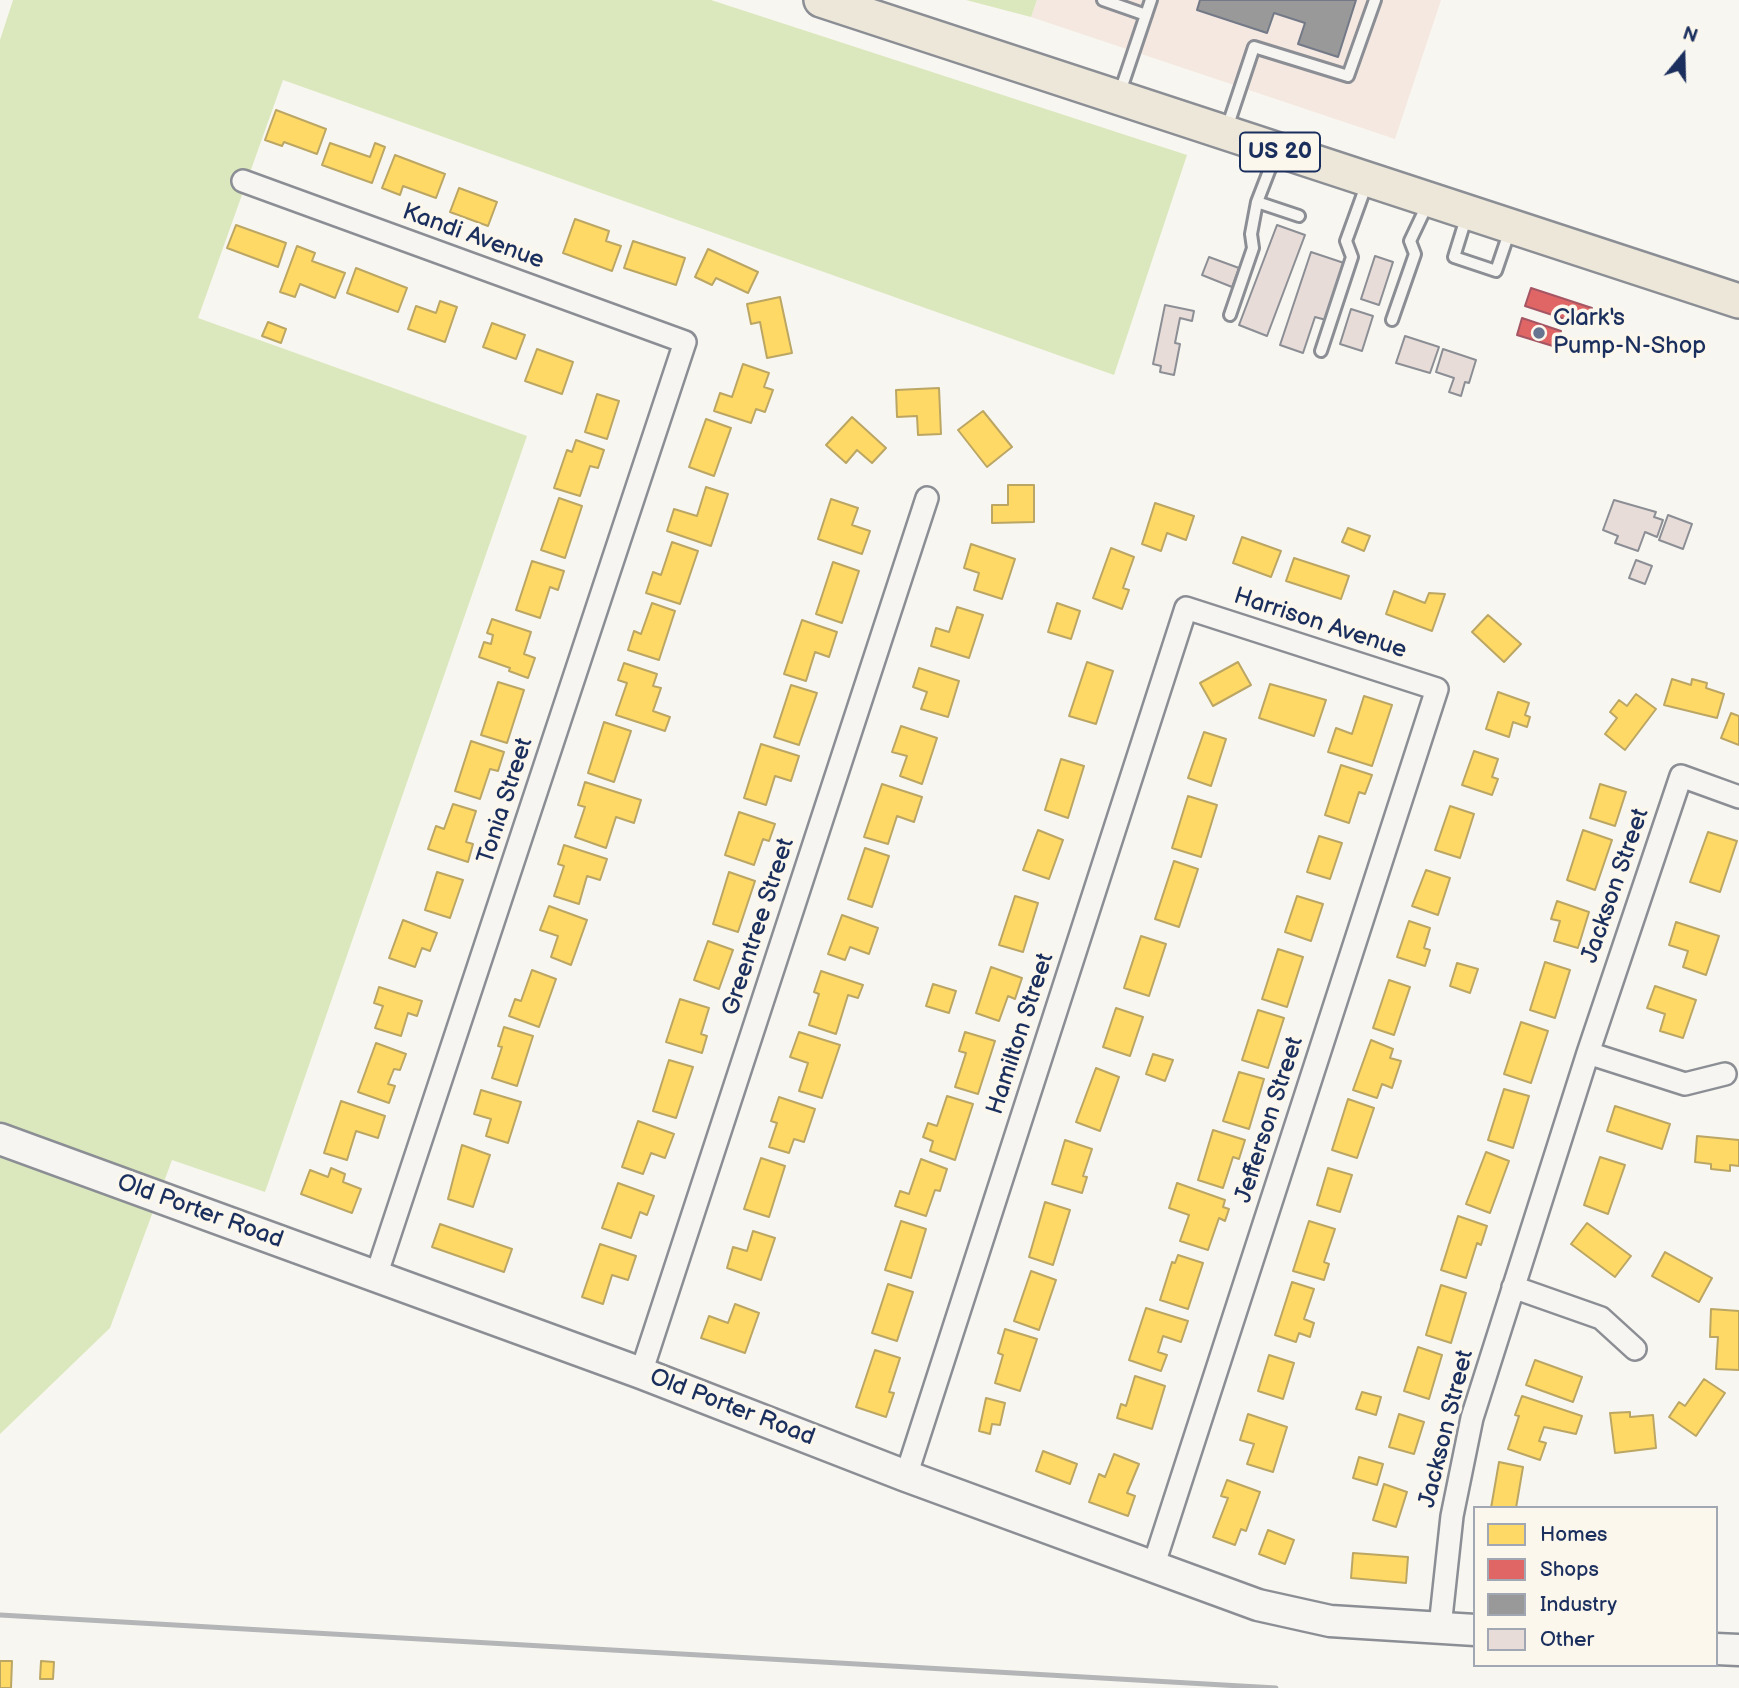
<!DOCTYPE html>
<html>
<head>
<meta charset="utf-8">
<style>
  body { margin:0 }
  #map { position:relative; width:1739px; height:1688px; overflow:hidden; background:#f8f6f0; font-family:"Balsamiq Sans",sans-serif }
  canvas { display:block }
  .legend { position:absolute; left:1473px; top:1506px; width:245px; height:161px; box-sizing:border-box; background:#fbf7ec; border:2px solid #a1a7b3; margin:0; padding:9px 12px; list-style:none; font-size:21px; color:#1b2f5e }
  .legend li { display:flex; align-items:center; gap:14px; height:35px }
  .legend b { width:35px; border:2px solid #a1a7b3 }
  .north { position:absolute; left:1648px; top:21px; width:70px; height:70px; -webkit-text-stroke:5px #fbf7ec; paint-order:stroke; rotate:19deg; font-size:19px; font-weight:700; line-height:28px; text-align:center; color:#1b2f5e }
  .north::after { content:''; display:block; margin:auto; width:24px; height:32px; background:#1b2f5e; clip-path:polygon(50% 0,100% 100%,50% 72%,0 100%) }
</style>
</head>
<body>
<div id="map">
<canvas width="1739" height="1688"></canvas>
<ul class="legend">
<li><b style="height:19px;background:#ffd966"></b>Homes</li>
<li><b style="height:19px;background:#e06666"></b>Shops</li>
<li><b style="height:19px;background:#999"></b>Industry</li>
<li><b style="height:19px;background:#e8dcd8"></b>Other</li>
</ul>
<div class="north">N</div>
</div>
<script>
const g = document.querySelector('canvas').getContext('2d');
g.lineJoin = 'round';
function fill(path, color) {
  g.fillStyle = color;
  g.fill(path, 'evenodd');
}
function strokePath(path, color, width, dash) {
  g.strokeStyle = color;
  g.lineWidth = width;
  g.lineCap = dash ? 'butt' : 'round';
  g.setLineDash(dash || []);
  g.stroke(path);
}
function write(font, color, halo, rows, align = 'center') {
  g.font = font + ' "Balsamiq Sans",sans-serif';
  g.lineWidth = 7;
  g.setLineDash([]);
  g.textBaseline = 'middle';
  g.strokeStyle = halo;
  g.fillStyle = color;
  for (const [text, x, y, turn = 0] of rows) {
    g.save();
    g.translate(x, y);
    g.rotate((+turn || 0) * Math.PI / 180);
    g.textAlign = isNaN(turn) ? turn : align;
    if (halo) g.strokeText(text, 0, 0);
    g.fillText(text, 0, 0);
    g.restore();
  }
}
fill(new Path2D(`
  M1037 0H1441L1395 139 1031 17Z`), '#f4e8e0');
fill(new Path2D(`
  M13 0H711L1187 155 1114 375 283 80 198 318 527 436 265 1192 172 1160 110 1328 0 1434V40Z
  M966 0H1037L1031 17Z`), '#dbe8bd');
const homes = new Path2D(`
  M276 110 326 129 317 154 284 142 282 146 265 140Z
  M330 143 370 157 375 143 385 147 372 183 322 165Z
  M395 155 445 174 436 198 403 186 400 195 382 188Z
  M459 188 497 202 488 226 450 212Z
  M575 219 609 231 606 241 621 246 612 271 563 253Z
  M236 225 286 243 278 267 227 248Z
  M633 241 685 258 676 285 624 268Z
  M297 246 315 253 312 261 345 273 335 298 300 284 295 297 280 292Z
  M708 249 758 272 748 293 716 278 712 285 695 277Z
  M356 268 407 288 398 312 347 293Z
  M780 297 792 353 767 358 760 322 751 324 747 304Z
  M440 301 457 307 445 342 408 329 416 306 436 313Z
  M268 322 286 329 281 343 262 336Z
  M492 323 525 335 516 359 483 347Z
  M537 349 573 362 562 394 525 381Z
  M743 364 769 373 764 387 773 390 765 412 756 409 751 423 714 411 720 393 732 397Z
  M939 388 941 434 918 435 917 416 897 417 896 390Z
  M597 394 619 401 607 439 585 432Z
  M983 411 1012 447 987 467 958 430Z
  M852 417 886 448 872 463 857 450 846 463 826 445Z
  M706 419 731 428 714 476 689 467Z
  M576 440 604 450 598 468 590 466 580 496 554 488 567 450 572 452Z
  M1008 485H1034V522L992 523V505H1008Z
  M706 487 728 494 711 546 667 531 674 509 697 516Z
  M559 498 582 506 565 558 541 550Z
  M831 499 858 508 852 525 870 531 862 554 818 539Z
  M1155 503 1194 516 1186 540 1167 533 1161 551 1142 544Z
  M1348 528 1370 536 1364 551 1342 542Z
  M1242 537 1281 551 1271 577 1233 563Z
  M672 542 698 551 680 604 646 593 653 572 661 575Z
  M971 544 1015 559 1002 599 974 590 979 573 964 568Z
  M1111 548 1134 557 1123 588 1129 590 1122 609 1093 598Z
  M1294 558 1349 576 1341 599 1286 581Z
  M532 561 564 571 558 590 550 587 540 618 516 610Z
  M833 562 859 571 842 623 816 614Z
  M1394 591 1425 603 1429 593 1445 594 1432 631 1386 614Z
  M652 603 675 611 659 660 628 650 634 631 641 634Z
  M1057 603 1080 611 1071 639 1048 632Z
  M957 607 983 615 969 658 931 646 936 628 949 632Z
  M1488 615 1521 644 1504 662 1472 632Z
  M492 619 531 632 524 654 535 658 528 678 509 671 510 668 479 657 484 642 491 644 493 635 487 633Z
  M802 620 837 632 829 657 815 652 806 681 784 674Z
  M1087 662 1113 671 1096 724 1069 716Z
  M1238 662 1251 685 1213 706 1200 683Z
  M624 663 657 674 653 686 661 688 653 711 670 717 665 731 616 715 627 683 618 680Z
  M919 668 959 681 948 717 921 709 927 692 913 687Z
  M1672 679 1691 685 1692 679 1707 683 1706 688 1724 694 1717 718 1664 705Z
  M498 682 524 690 507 743 481 735Z
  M1270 684 1326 700 1314 736 1259 718Z
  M791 685 817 693 799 745 774 737Z
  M1498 692 1529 703 1525 715 1530 717 1527 727 1513 722 1509 737 1486 729Z
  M1636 694 1656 709 1625 750 1605 734 1617 718 1610 712 1619 700 1627 706Z
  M1364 696 1392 705 1372 766 1328 752 1336 728 1352 734Z
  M1731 713 1739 716V745L1721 738Z
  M604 722 631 731 614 782 588 773Z
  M901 726 937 738 922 784 900 776 907 756 892 752Z
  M1204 732 1226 739 1211 786 1188 778Z
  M471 741 504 752 498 771 490 769 480 799 455 791Z
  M761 744 799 756 791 781 775 776 766 805 744 798Z
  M1474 751 1498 759 1492 777 1498 779 1492 795 1462 785Z
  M1061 759 1084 766 1068 818 1045 810Z
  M1341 765 1372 775 1365 794 1359 792 1349 823 1325 815Z
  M585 782 641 800 634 823 616 817 606 848 575 837 585 807 578 805Z
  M882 784 922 797 914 822 897 816 888 844 864 837Z
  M1600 784 1626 792 1615 826 1590 818Z
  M1188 796 1217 805 1201 857 1172 848Z
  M453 804 476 811 466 842 473 844 468 862 428 849 436 826 444 829Z
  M1450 806 1474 814 1460 858 1435 850Z
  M739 812 775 824 769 841 763 839 754 865 725 855Z
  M1038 830 1063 840 1049 879 1023 870Z
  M1583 830 1612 840 1595 890 1567 880Z
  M1708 832 1737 841 1720 892 1690 882Z
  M1319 836 1342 843 1330 879 1307 872Z
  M564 845 607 859 600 880 587 876 579 904 554 896 564 866 558 864Z
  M865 848 889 856 872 907 848 899Z
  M1174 861 1198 869 1179 927 1155 919Z
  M1426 870 1450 878 1438 915 1412 906Z
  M437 872 463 880 450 918 425 910Z
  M729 872 755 881 738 932 713 924Z
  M1015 896 1038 903 1023 952 999 945Z
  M1297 896 1323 904 1311 941 1285 932Z
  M1557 901 1589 912 1578 948 1554 941 1560 921 1551 919Z
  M549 906 587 920 571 965 551 957 558 936 540 930Z
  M842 915 878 928 869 954 850 947 845 960 828 954Z
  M403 920 437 933 430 951 422 948 415 967 389 958Z
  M1409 921 1430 928 1424 948 1430 950 1425 966 1397 957Z
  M1676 922 1719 936 1706 975 1683 967 1688 951 1669 945Z
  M1141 936 1166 944 1149 996 1124 988Z
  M708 941 733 950 719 989 694 980Z
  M1278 949 1303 957 1287 1007 1262 999Z
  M1545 962 1570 970 1555 1018 1530 1010Z
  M1457 963 1478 969 1470 993 1450 986Z
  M991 967 1022 978 1015 999 1008 996 999 1021 976 1013Z
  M532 970 556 979 539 1027 509 1016 515 999 521 1001Z
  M821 971 863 985 858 998 848 995 836 1034 809 1025 819 994 814 992Z
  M1389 980 1410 987 1394 1035 1373 1028Z
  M933 984 956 991 949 1013 926 1006Z
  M1655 986 1696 1000 1683 1038 1660 1031 1665 1014 1647 1008Z
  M379 987 422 1001 417 1016 408 1013 401 1036 375 1028 383 1006 374 1003Z
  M680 999 709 1008 701 1034 707 1036 702 1053 666 1042Z
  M1116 1008 1143 1017 1130 1056 1103 1047Z
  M1258 1010 1284 1018 1268 1068 1242 1060Z
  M1521 1022 1548 1031 1531 1083 1504 1074Z
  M504 1027 533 1036 517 1086 492 1078 502 1047 498 1046Z
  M799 1032 840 1045 822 1098 799 1091 808 1063 790 1057Z
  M965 1032 995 1041 978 1094 955 1087 966 1053 959 1051Z
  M1371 1040 1393 1049 1390 1058 1401 1061 1392 1088 1382 1084 1377 1098 1353 1090Z
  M376 1043 406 1054 400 1070 394 1069 388 1084 395 1086 389 1103 358 1092Z
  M1153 1054 1173 1060 1165 1081 1146 1074Z
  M669 1060 693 1067 676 1118 653 1111Z
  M1096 1068 1119 1077 1100 1131 1076 1122Z
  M1239 1072 1264 1079 1249 1129 1223 1121Z
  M1504 1089 1529 1096 1513 1148 1488 1140Z
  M481 1090 521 1102 508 1143 486 1136 491 1119 474 1114Z
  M947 1096 973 1104 955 1160 930 1151 933 1141 923 1137 928 1123 937 1126Z
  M779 1097 815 1109 804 1142 794 1139 789 1153 769 1147 777 1123 771 1121Z
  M1348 1099 1374 1108 1357 1158 1332 1150Z
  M341 1101 385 1116 378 1138 356 1131 347 1160 324 1153Z
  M1615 1106 1670 1124 1662 1149 1607 1131Z
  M638 1121 674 1134 665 1158 651 1153 643 1174 622 1167Z
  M1213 1130 1245 1140 1239 1159 1233 1157 1223 1188 1198 1180Z
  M1697 1136 1739 1140V1166L1730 1165V1171L1711 1169V1164L1695 1162Z
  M1065 1140 1092 1149 1083 1176 1087 1177 1082 1193 1052 1184Z
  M462 1145 490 1155 473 1207 448 1199Z
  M1486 1152 1509 1161 1490 1213 1466 1204Z
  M1600 1157 1625 1165 1608 1214 1584 1205Z
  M761 1158 785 1166 769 1217 744 1209Z
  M921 1159 947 1169 940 1191 935 1190 926 1216 895 1206 900 1191 909 1194Z
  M331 1168 345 1174 343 1182 361 1189 352 1213 301 1194 310 1170 328 1177Z
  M1328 1168 1352 1175 1340 1212 1317 1205Z
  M618 1183 654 1196 647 1215 640 1212 631 1238 602 1228Z
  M1177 1183 1225 1200 1223 1207 1229 1209 1225 1221 1219 1218 1208 1250 1180 1241 1189 1215 1169 1208Z
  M1045 1202 1070 1210 1053 1265 1029 1257Z
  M1458 1216 1487 1226 1481 1245 1477 1243 1466 1278 1441 1270Z
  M901 1221 926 1229 911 1278 885 1270Z
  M1309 1221 1335 1229 1324 1262 1329 1264 1324 1280 1293 1271Z
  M1587 1223 1631 1256 1615 1277 1571 1244Z
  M440 1224 512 1249 504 1272 432 1247Z
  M753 1231 775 1238 761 1280 727 1268 733 1247 747 1251Z
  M600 1244 636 1256 628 1280 612 1275 603 1304 582 1297Z
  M1665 1252 1712 1278 1699 1302 1652 1276Z
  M1178 1255 1203 1263 1188 1309 1160 1300 1172 1262 1175 1263Z
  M1031 1271 1056 1280 1039 1330 1014 1321Z
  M1292 1282 1314 1289 1304 1319 1314 1323 1310 1337 1299 1333 1296 1342 1275 1335Z
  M888 1284 913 1292 897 1341 872 1333Z
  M1441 1285 1466 1293 1451 1343 1426 1335Z
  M735 1304 759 1313 745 1353 701 1338 709 1316 728 1323Z
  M1146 1308 1188 1321 1181 1342 1163 1336 1158 1352 1167 1355 1161 1371 1129 1360Z
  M1711 1309 1739 1311V1370L1716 1369 1718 1337H1710Z
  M1005 1329 1037 1339 1020 1391 995 1383 1003 1355 998 1353Z
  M1418 1347 1442 1355 1429 1399 1404 1391Z
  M875 1350 900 1358 889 1392 894 1393 886 1417 856 1407Z
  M1269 1355 1294 1363 1283 1399 1258 1391Z
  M1535 1360 1582 1377 1573 1402 1526 1385Z
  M1135 1376 1165 1386 1152 1429 1117 1418 1121 1404 1126 1406Z
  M1704 1379 1725 1393 1696 1436 1669 1417 1679 1402 1685 1406Z
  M1362 1392 1381 1397 1376 1415 1356 1409Z
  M1522 1396 1582 1416 1576 1434 1544 1427 1539 1441 1546 1443 1540 1460 1508 1449 1519 1416 1515 1415Z
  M986 1398 1005 1403 1000 1425 992 1424 990 1434 979 1431Z
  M1630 1412V1417L1653 1415 1656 1448 1615 1453 1610 1413Z
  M1248 1414 1287 1427 1273 1472 1247 1464 1254 1444 1240 1440Z
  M1399 1414 1424 1422 1414 1454 1389 1447Z
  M1043 1451 1077 1464 1070 1484 1036 1471Z
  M1114 1454 1139 1464 1127 1493 1135 1496 1128 1516 1089 1502 1099 1474 1105 1477Z
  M1359 1457 1383 1464 1377 1485 1353 1478Z
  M1499 1462 1523 1467 1516 1508H1491Z
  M1227 1480 1260 1492 1246 1531 1241 1529 1235 1545 1213 1537 1228 1498 1221 1496Z
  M1384 1484 1407 1492 1396 1527 1373 1520Z
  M1268 1530 1294 1540 1285 1564 1259 1554Z
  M1353 1553 1408 1557 1406 1583 1351 1578Z
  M0 1661H12L11 1688H0Z
  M41 1661 54 1662 53 1679H40Z`);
fill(homes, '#ffd966');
strokePath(homes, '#bba664', 2);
const shops = new Path2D(`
  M1531 288 1592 308 1586 326 1525 306Z
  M1522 318 1561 331 1556 347 1517 335Z`);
fill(shops, '#e06666');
strokePath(shops, '#a55664', 2);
const industry = new Path2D(`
  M1200 0H1356L1338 57 1298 44 1305 23 1274 13 1267 33 1197 10Z`);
fill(industry, '#999');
strokePath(industry, '#737987', 2);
const building = new Path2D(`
  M1277 225 1305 235 1267 336 1239 325Z
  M1311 252 1344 263 1326 320 1315 317 1303 353 1280 345Z
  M1375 256 1393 262 1379 305 1361 299Z
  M1209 257 1239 268 1232 287 1202 275Z
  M1165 305 1194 311 1192 321 1180 318 1175 343 1180 344 1174 375 1160 372 1161 366 1153 364Z
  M1351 309 1373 316 1362 351 1340 344Z
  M1405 336 1439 347 1430 373 1396 363Z
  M1443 349 1476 360 1469 383 1465 382 1461 396 1449 392 1454 378 1436 372Z
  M1614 500 1656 512 1654 517 1663 520 1657 537 1645 532 1638 551 1615 543 1618 536 1603 530Z
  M1668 515 1692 524 1683 549 1659 540Z
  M1636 560 1652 566 1645 584 1629 578Z`);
fill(building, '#e8dcd8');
strokePath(building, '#8b8e94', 2);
const lane = new Path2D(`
  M1103 0 1146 15
  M1119 95 1151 0
  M1227 128 1254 47 1348 76 1375 0
  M1276 153 1257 202 1299 216
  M1467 215 1454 257 1496 271 1510 230
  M1230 315 1253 248 1251 234 1257 202
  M1392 320 1415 254 1410 241 1428 203
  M1321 351 1352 257 1346 241 1367 183`);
const street = new Path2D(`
  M243 181 685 342 376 1276
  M1588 1053 1685 1084 1725 1074
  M1513 1287 1601 1318 1635 1349
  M641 1373 927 498
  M906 1476 1186 608 1437 689 1153 1567
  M1440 1627 1452 1516 1472 1418 1588 1053 1681 776 1739 797`);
const secondary = new Path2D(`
  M0 1139 641 1373 906 1476 1258 1605 1330 1621 1475 1630
  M1716 1649 1739 1650`);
const primary = new Path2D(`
  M821 0 1739 301`);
strokePath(lane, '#8b8e94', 16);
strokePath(street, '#8b8e94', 26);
strokePath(secondary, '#8b8e94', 35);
strokePath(primary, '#8b8e94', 38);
strokePath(lane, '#f6f5f1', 10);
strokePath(street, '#f6f5f1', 21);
strokePath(secondary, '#f6f5f1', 30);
strokePath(primary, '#ece7d8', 33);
strokePath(new Path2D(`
  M0 1615 1276 1688`), '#b3b5b7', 5);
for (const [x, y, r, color] of [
  [1539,333,7,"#687591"]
]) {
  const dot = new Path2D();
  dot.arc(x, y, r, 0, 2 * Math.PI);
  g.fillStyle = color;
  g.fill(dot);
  strokePath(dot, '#fbf7ec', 2.5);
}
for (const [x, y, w] of [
  [1280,152,80]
]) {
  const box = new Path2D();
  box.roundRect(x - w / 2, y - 19.5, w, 39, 5);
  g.fillStyle = '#fbf7ec';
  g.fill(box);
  strokePath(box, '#1b2f5e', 2);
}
write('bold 23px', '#1b2f5e', null, [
  ["US 20",1280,152]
]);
write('24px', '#1b2f5e', '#fbf7ec', [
  ["Kandi Avenue",473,237,20],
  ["Harrison Avenue",1320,624,18],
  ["Tonia Street",506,801,-72],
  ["Jackson Street",1616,886,-71],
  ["Greentree Street",759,927,-72],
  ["Hamilton Street",1021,1034,-72],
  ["Jefferson Street",1270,1120,-72],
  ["Old Porter Road",200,1212,20],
  ["Old Porter Road",732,1408,21],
  ["Jackson Street",1447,1429,-76]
]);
write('24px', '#1b2f5e', '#fbf7ec', [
  ["Clark's",1553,319],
  ["Pump-N-Shop",1553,347]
], 'left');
</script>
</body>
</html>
